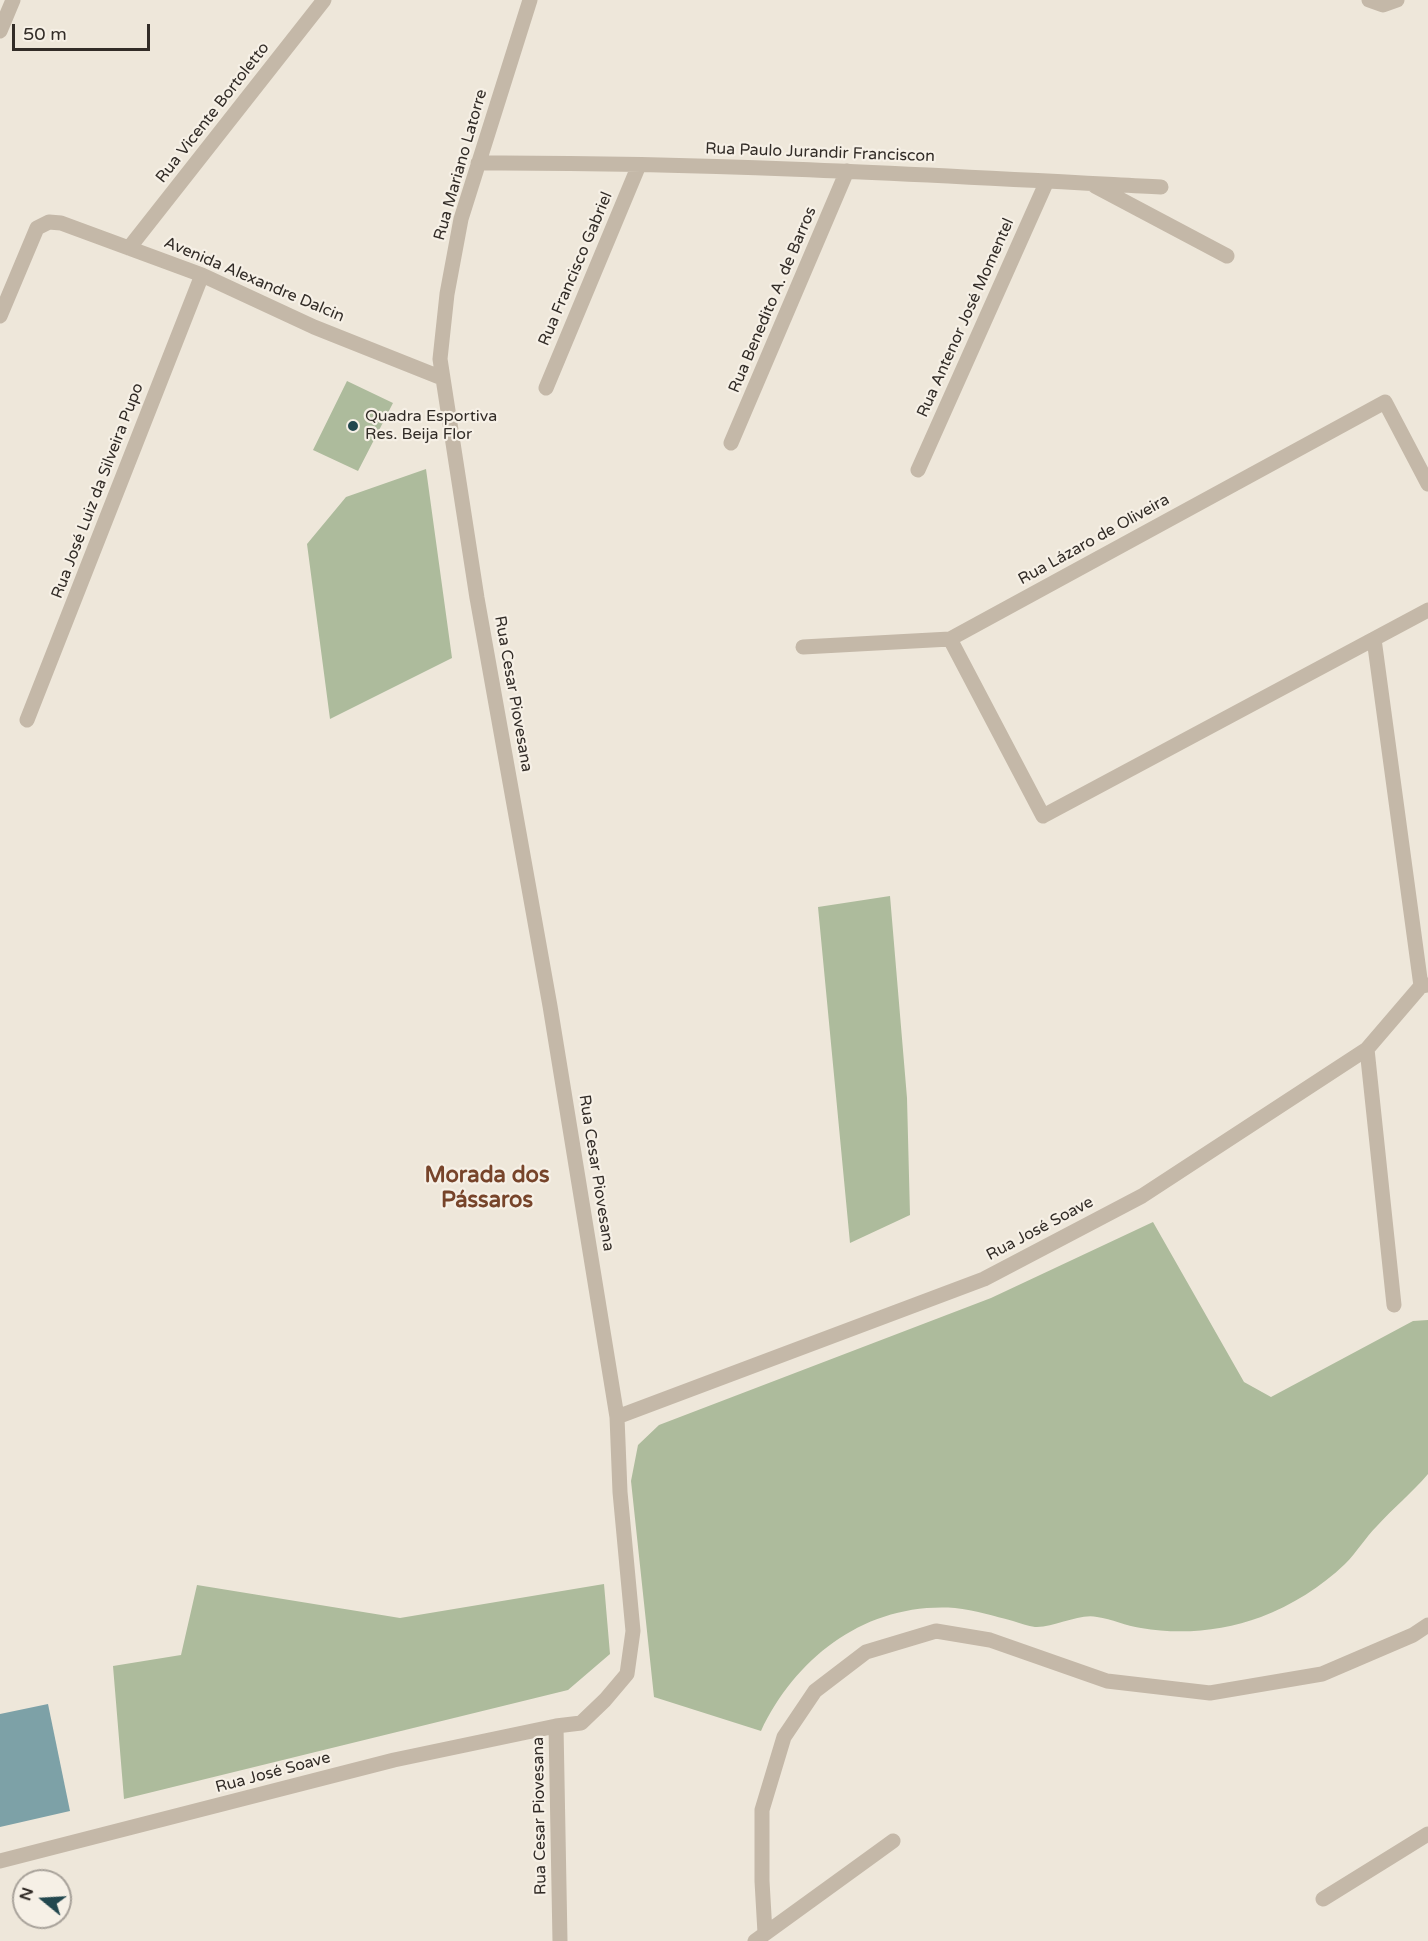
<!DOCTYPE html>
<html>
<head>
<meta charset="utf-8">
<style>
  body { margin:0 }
  #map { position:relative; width:1428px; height:1941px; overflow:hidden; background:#eee7da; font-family:"Varela Round",sans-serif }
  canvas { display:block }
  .north { position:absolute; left:12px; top:1869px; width:60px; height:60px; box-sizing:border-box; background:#f6f0e6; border:2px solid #a8a29a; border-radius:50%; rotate:288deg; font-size:16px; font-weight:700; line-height:24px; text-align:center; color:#322c27 }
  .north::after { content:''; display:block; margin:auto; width:21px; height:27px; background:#22474e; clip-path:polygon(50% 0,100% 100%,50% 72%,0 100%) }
  .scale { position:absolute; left:12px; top:24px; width:138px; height:27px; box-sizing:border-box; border:3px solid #322c27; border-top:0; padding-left:8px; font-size:18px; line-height:21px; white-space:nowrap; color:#322c27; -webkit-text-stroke:4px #f6f0e6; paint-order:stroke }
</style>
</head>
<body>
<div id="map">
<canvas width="1428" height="1941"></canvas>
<div class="north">N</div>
<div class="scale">50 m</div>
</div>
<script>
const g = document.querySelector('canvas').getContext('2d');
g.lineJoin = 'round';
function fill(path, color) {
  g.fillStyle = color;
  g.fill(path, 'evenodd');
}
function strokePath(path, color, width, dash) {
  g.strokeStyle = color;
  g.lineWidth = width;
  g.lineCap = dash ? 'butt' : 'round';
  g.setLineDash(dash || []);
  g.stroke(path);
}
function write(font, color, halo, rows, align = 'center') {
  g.font = font + ' "Varela Round",sans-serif';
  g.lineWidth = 4.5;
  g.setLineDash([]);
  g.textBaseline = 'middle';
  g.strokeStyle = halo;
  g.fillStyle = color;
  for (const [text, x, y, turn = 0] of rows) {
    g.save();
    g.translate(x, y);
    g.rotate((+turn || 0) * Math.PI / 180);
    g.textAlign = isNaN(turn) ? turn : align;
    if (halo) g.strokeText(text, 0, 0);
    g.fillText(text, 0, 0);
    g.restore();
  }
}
fill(new Path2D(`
  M347 381 393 403 358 471 313 450Z
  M426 469 452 658 330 719 307 544 346 497Z
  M890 896 907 1098 910 1215 850 1243 818 907Z
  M1153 1222 1244 1382 1271 1397 1413 1321 1428 1320V1474C1412 1493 1393 1508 1377 1526 1365 1538 1357 1552 1345 1564 1321 1587 1292 1605 1261 1617 1223 1631 1181 1635 1141 1628 1126 1626 1112 1619 1097 1617 1079 1613 1054 1628 1035 1627 1028 1626 1020 1623 1013 1621 994 1616 975 1610 955 1608 868 1602 797 1655 761 1731L654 1697 631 1481 638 1445 659 1425 991 1298Z
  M604 1584 610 1654 568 1690 124 1799 113 1666 181 1655 197 1585 400 1618Z`), '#adbb9c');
fill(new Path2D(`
  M48 1704 70 1811 0 1827V1714Z`), '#7da1a7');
strokePath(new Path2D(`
  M530 0 461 219 447 294 440 359 477 598 550 1006 617 1417 620 1492 633 1631 627 1674 605 1700 581 1723 556 1726 560 1941
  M1369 0 1383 5 1397 0
  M0 31 13 0
  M478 163C706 162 933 175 1161 187
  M1095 186 1227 256
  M129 248 324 0
  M0 316 37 228 49 222 61 223 202 275 314 327 442 378
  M546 388 639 165
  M731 443 847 171
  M918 470 1047 181
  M950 639 1043 816 1428 610
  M1374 639 1421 986
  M803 647 950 639 1385 402 1428 484
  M27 720 202 275
  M1367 1049 1394 1305
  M617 1417 984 1279 1142 1196 1367 1049 1421 986 1428 985
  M0 1861 394 1760 556 1726
  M1323 1899 1428 1834
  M765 1933 762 1881V1810L784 1737 815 1691 866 1652 936 1631 990 1640 1107 1681 1210 1693 1322 1674 1413 1635 1428 1625
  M755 1941 893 1841`), '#c4b8a8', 15);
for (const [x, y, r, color] of [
  [353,426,6,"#22474e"]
]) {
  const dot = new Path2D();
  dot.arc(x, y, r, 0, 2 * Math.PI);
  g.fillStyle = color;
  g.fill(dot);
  strokePath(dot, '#f6f0e6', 2);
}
write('16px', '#322c27', '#f6f0e6', [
  ["Rua Vicente Bortoletto",213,113,-52],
  ["Rua Paulo Jurandir Franciscon",820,153,2],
  ["Rua Mariano Latorre",461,165,-74],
  ["Rua Francisco Gabriel",576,269,-67],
  ["Avenida Alexandre Dalcin",254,280,23],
  ["Rua Benedito A. de Barros",773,300,-67],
  ["Rua Antenor José Momentel",966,318,-66],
  ["Rua José Luiz da Silveira Pupo",98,491,-69],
  ["Rua Lázaro de Oliveira",1094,540,-29],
  ["Rua Cesar Piovesana",513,694,80],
  ["Rua Cesar Piovesana",596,1173,81],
  ["Rua José Soave",1040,1229,-28],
  ["Rua José Soave",273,1773,-15],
  ["Rua Cesar Piovesana",540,1816,-91]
]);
write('16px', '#322c27', '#f6f0e6', [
  ["Quadra Esportiva",365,417],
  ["Res. Beija Flor",365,435]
], 'left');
write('bold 22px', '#77442a', '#f6f0e6', [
  ["Morada dos",487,1176],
  ["Pássaros",487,1201]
]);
</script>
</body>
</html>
